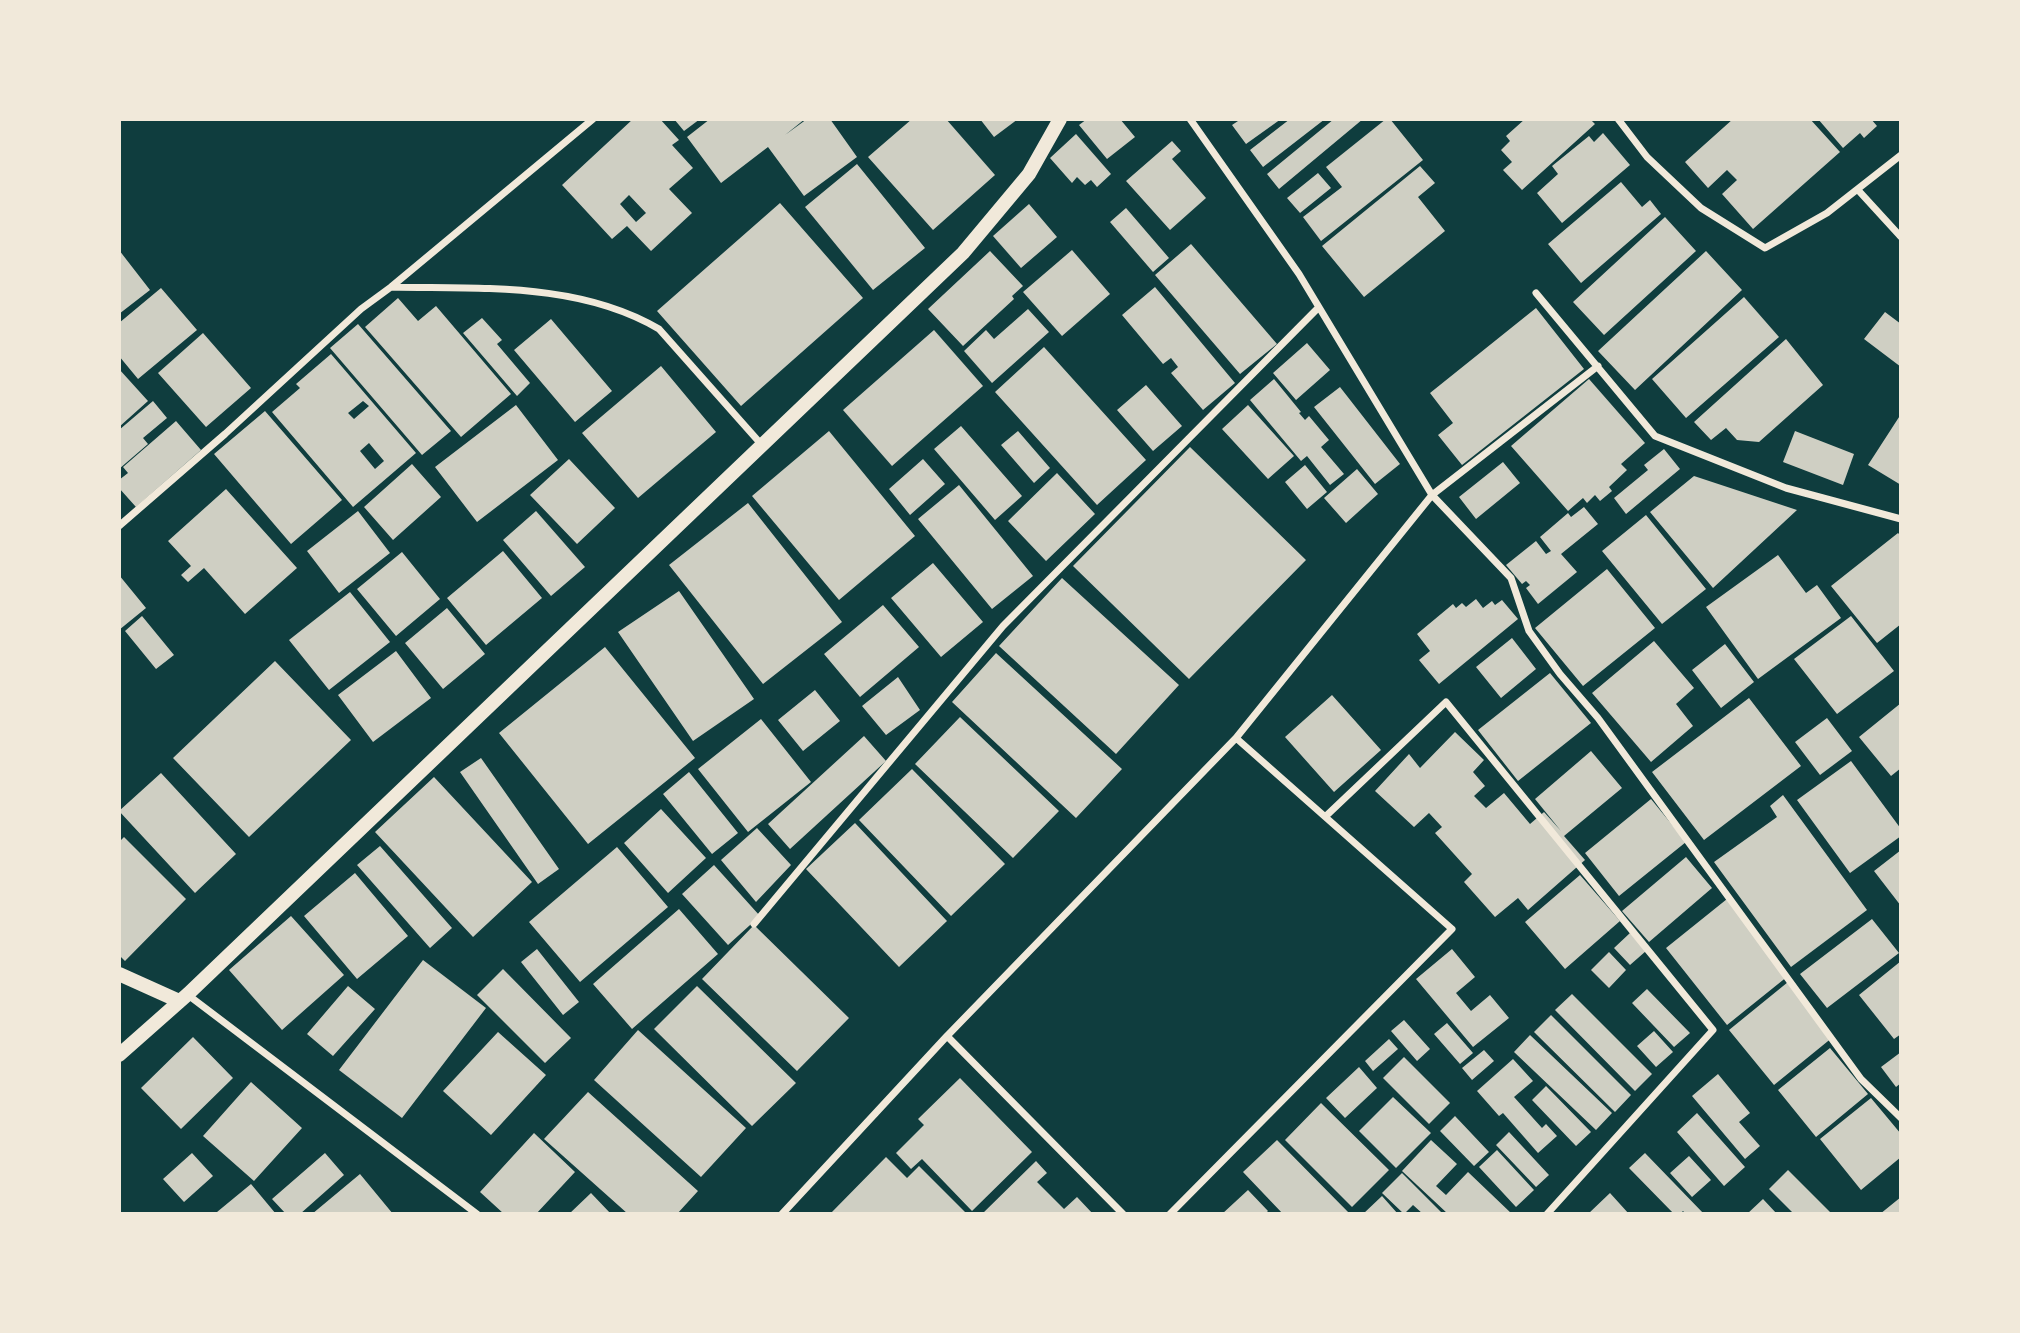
<!DOCTYPE html>
<html>
<head>
<meta charset="utf-8">
<style>
  body { margin:0 }
  #map { position:relative; width:2020px; height:1333px; overflow:hidden; background:#0f3d3e; font-family:"DejaVu Sans",sans-serif }
  canvas { display:block }
  .frame { position:absolute; inset:0; border:121px solid #f1e9da; pointer-events:none }
</style>
</head>
<body>
<div id="map">
<canvas width="2020" height="1333"></canvas>
<div class="frame"></div>
</div>
<script>
const g = document.querySelector('canvas').getContext('2d');
g.lineJoin = 'round';
function fill(path, color) {
  g.fillStyle = color;
  g.fill(path, 'evenodd');
}
function strokePath(path, color, width, dash) {
  g.strokeStyle = color;
  g.lineWidth = width;
  g.lineCap = dash ? 'butt' : 'round';
  g.setLineDash(dash || []);
  g.stroke(path);
}
fill(new Path2D(`
  M633 119H660L679 140 672 145 693 168 669 189 692 213 651 251 627 226 612 239 562 185ZM629 195 646 213 636 222 620 204Z
  M674 119H700L684 131Z
  M710 119H805L785 135 807 119H830L857 157 804 196 768 147 721 183 687 137Z
  M912 119H946L995 175 933 230 868 157Z
  M980 119H1018L994 137Z
  M1087 119H1120L1135 137 1107 159 1079 125Z
  M1241 119H1281L1246 144 1232 125Z
  M1290 119H1325L1263 167 1250 150Z
  M1334 119H1363L1279 189 1267 174Z
  M1386 119H1390L1423 160 1321 241 1303 217 1342 187 1326 167Z
  M1525 119H1590L1595 124 1522 190 1503 170 1512 162 1501 150 1510 141 1506 136Z
  M1733 119H1810L1840 152 1753 229 1722 194 1737 180 1727 170 1708 188 1685 162Z
  M1818 119H1871L1877 126 1864 138 1860 133 1843 148Z
  M1603 133 1630 165 1562 223 1537 193 1558 174 1552 166 1589 136 1594 142Z
  M1076 134 1111 174 1097 187 1091 180 1085 185 1077 177 1072 183 1050 158Z
  M1172 141 1181 151 1172 159 1206 198 1170 230 1126 181Z
  M857 164 925 248 873 290 805 207Z
  M1420 166 1435 183 1418 197 1445 231 1364 297 1322 246Z
  M1318 173 1331 188 1300 213 1287 198Z
  M1621 182 1642 207 1650 200 1661 214 1581 283 1548 244Z
  M780 203 863 298 741 406 657 311Z
  M1029 204 1057 237 1021 268 993 236Z
  M1126 208 1169 258 1153 272 1110 222Z
  M1665 217 1696 251 1604 335 1573 302Z
  M1191 244 1277 344 1240 374 1155 275Z
  M119 250 150 290 119 314Z
  M1072 250 1110 294 1062 336 1023 292Z
  M990 251 1023 286 1012 296 1014 299 963 346 928 309Z
  M1706 251 1742 290 1635 390 1598 351Z
  M1155 287 1235 383 1203 410 1171 373 1178 367 1171 358 1163 364 1122 315Z
  M161 288 197 330 138 379 119 356V323Z
  M1744 297 1779 337 1686 418 1652 379Z
  M398 298 418 321 436 306 511 394 461 437 365 327Z
  M1536 308 1584 369 1462 465 1438 435 1453 423 1430 393Z
  M1028 309 1049 332 992 383 964 351 986 330 994 339Z
  M1885 312 1901 324V367L1864 339Z
  M482 318 502 340 497 344 530 383 517 396 463 333Z
  M551 319 612 391 575 422 514 350Z
  M358 324 451 431 422 455 330 348Z
  M934 330 983 386 892 466 843 410Z
  M203 333 251 388 206 427 158 373Z
  M1786 339 1823 385 1759 442 1737 440 1726 428 1711 440 1694 422Z
  M1307 343 1330 370 1296 400 1273 373Z
  M1044 347 1146 460 1097 505 995 392Z
  M331 354 416 453 353 507 272 412 300 388 296 384ZM363 401 369 406 354 419 348 413ZM369 443 384 461 375 469 360 451Z
  M661 366 716 432 638 498 582 433Z
  M119 369 148 401 119 427Z
  M1274 379 1301 412 1299 413 1305 420 1309 416 1329 440 1321 447 1344 474 1330 485 1307 456 1301 461 1250 400Z
  M1589 379 1645 443 1621 464 1627 470 1609 487 1612 491 1600 501 1595 495 1587 503 1583 498 1568 511 1511 446Z
  M1146 385 1182 426 1153 451 1117 410Z
  M1340 387 1400 464 1375 484 1314 407Z
  M153 401 167 418 143 438 148 444 119 469V430Z
  M516 405 558 460 477 522 435 467Z
  M1248 405 1294 456 1268 479 1222 429Z
  M265 411 342 500 291 544 214 454Z
  M1901 414V485L1868 465Z
  M176 421 201 450 136 507 119 488V480L128 473 123 467Z
  M961 426 1022 496 995 520 934 449Z
  M829 431 915 536 839 600 752 496Z
  M1018 431 1050 468 1034 483 1001 445Z
  M1795 431 1854 454 1843 485 1783 462Z
  M1190 447 1306 560 1189 679 1073 566Z
  M1664 449 1680 469 1626 514 1614 498 1648 470 1644 465Z
  M569 459 615 508 577 544 530 495Z
  M923 459 945 484 910 515 889 489Z
  M1503 462 1520 483 1476 519 1459 497Z
  M412 464 441 497 393 540 364 507Z
  M1305 465 1327 492 1307 509 1285 482Z
  M1357 469 1378 494 1346 523 1324 498Z
  M1057 473 1095 514 1046 561 1008 521Z
  M1694 476 1797 510 1713 588 1650 512Z
  M959 485 1033 576 992 609 918 519Z
  M226 489 297 568 245 614 204 568 188 582 181 575 191 566 168 541Z
  M748 503 842 622 763 684 669 565Z
  M1584 507 1598 524 1561 554 1577 572 1538 604 1526 588 1530 585 1526 581 1522 584 1506 565 1536 541 1546 554 1551 551 1540 537 1568 513 1571 517Z
  M358 511 390 553 339 593 307 551Z
  M536 511 585 567 551 596 503 540Z
  M1646 515 1706 589 1662 624 1602 551Z
  M1898 533 1901 536V624L1877 643 1831 586Z
  M503 551 542 598 486 645 447 598Z
  M402 552 440 599 396 636 357 589Z
  M1778 555 1806 593 1817 585 1841 618 1758 679 1706 607Z
  M933 563 983 622 941 657 891 598Z
  M1607 569 1655 628 1583 686 1535 628Z
  M119 575 146 608 119 630Z
  M1062 578 1179 685 1116 754 999 646Z
  M679 591 754 699 693 741 618 632Z
  M350 592 390 642 329 690 289 640Z
  M1476 599 1483 608 1492 601 1495 605 1502 600 1518 619 1439 684 1419 660 1430 651 1417 634 1453 604 1456 608 1462 603 1466 607Z
  M883 605 919 647 860 697 824 654Z
  M447 608 485 654 443 689 405 643Z
  M142 616 174 655 156 669 125 631Z
  M1851 616 1894 671 1837 714 1794 659Z
  M1512 638 1536 669 1501 698 1476 667Z
  M1654 641 1694 688 1676 704 1693 726 1651 762 1592 693Z
  M1725 644 1754 682 1721 708 1692 670Z
  M605 647 695 758 588 844 499 733Z
  M396 651 431 698 373 742 338 695Z
  M996 653 1122 769 1076 818 952 702Z
  M275 661 351 740 249 837 173 758Z
  M1550 673 1591 723 1518 781 1478 730Z
  M898 677 920 710 886 735 862 706Z
  M815 690 840 721 803 751 778 720Z
  M1332 695 1381 750 1334 792 1285 737Z
  M1749 698 1801 766 1704 840 1652 772Z
  M1901 703V768L1891 776 1859 737Z
  M960 717 1059 811 1013 858 915 764Z
  M1827 718 1852 751 1820 775 1795 742Z
  M761 719 811 782 748 832 698 769Z
  M1455 732 1484 760 1473 772 1485 786 1474 796 1486 808 1504 793 1530 824 1544 812 1561 831 1535 799 1591 751 1622 788 1564 836 1585 860 1528 910 1518 898 1495 917 1464 882 1472 874 1435 833 1442 827 1429 813 1414 827 1375 791 1409 754 1420 768Z
  M864 736 886 761 790 849 768 824Z
  M481 758 559 869 538 884 460 772Z
  M1851 761 1901 829V836L1850 873 1797 800Z
  M912 769 1005 864 951 916 859 820Z
  M689 772 738 833 712 854 663 794Z
  M161 773 236 854 195 893 119 811Z
  M434 777 532 882 473 937 375 832Z
  M1783 795 1867 910 1791 967 1714 862 1777 817 1770 806Z
  M1651 799 1686 842 1619 896 1585 853Z
  M661 809 706 858 668 893 624 843Z
  M855 823 947 921 899 967 806 869Z
  M757 828 791 865 756 902 721 860Z
  M124 837 186 899 125 961 119 955V842Z
  M380 846 452 928 430 948 357 865Z
  M617 847 668 907 580 982 529 922Z
  M1901 850V906L1874 871Z
  M1686 857 1712 888 1649 942 1622 911Z
  M714 865 760 916 728 945 682 894Z
  M355 873 408 936 357 979 304 916Z
  M1580 875 1620 921 1565 969 1525 922Z
  M1727 899 1788 976 1727 1025 1666 948Z
  M679 909 718 954 632 1029 593 984Z
  M291 916 344 975 282 1030 229 970Z
  M1872 919 1899 953 1827 1008 1800 974Z
  M754 925 849 1018 797 1071 702 979Z
  M1630 933 1646 951 1630 965 1614 948Z
  M537 949 579 1002 563 1015 521 962Z
  M1452 949 1475 977 1456 993 1471 1011 1490 995 1509 1018 1473 1047 1416 979Z
  M1609 952 1626 970 1609 988 1591 970Z
  M423 960 486 1008 402 1118 339 1070Z
  M1901 961V1034L1894 1039 1859 995Z
  M503 969 571 1038 545 1063 477 995Z
  M1788 982 1833 1037 1774 1085 1729 1030Z
  M348 986 375 1009 333 1056 307 1034Z
  M697 986 796 1083 752 1126 654 1029Z
  M1647 989 1690 1033 1674 1047 1632 1003Z
  M1572 994 1652 1074 1635 1091 1555 1010Z
  M1551 1015 1631 1095 1615 1112 1534 1032Z
  M1404 1020 1430 1049 1417 1061 1391 1031Z
  M1447 1023 1473 1053 1460 1064 1434 1034Z
  M638 1030 746 1128 701 1177 594 1080Z
  M1654 1031 1673 1052 1656 1067 1637 1046Z
  M498 1032 546 1075 491 1135 443 1091Z
  M1530 1035 1612 1113 1596 1130 1514 1052Z
  M193 1037 233 1078 181 1129 141 1088Z
  M1389 1039 1398 1049 1373 1071 1365 1061Z
  M1830 1048 1868 1094 1816 1137 1778 1090Z
  M1484 1050 1494 1061 1472 1080 1462 1068Z
  M1901 1052V1083L1896 1087 1881 1067Z
  M1404 1057 1450 1103 1429 1124 1383 1078Z
  M1513 1059 1533 1081 1514 1097 1542 1128 1546 1124 1557 1136 1538 1153 1503 1113 1499 1116 1477 1091Z
  M1359 1067 1377 1088 1345 1118 1326 1098Z
  M1718 1074 1750 1113 1739 1122 1760 1146 1745 1159 1692 1096Z
  M960 1078 1032 1152 972 1211 922 1159 911 1169 896 1153 924 1125 918 1119Z
  M251 1082 302 1128 254 1181 203 1136Z
  M1546 1086 1591 1132 1576 1146 1532 1100Z
  M588 1092 698 1191 677 1214H628L544 1139Z
  M1393 1097 1431 1133 1396 1168 1359 1131Z
  M1871 1098 1901 1134V1157L1861 1190 1820 1139Z
  M1321 1103 1389 1170 1352 1207 1285 1140Z
  M1697 1113 1745 1167 1724 1186 1677 1132Z
  M1455 1116 1489 1152 1474 1166 1440 1131Z
  M1509 1132 1549 1175 1536 1187 1496 1145Z
  M534 1133 575 1172 536 1214H504L480 1192Z
  M1277 1140 1350 1214H1283L1243 1172Z
  M1431 1140 1457 1164 1436 1186 1446 1195 1468 1172 1512 1214H1448L1402 1171Z
  M1497 1150 1534 1190 1516 1207 1479 1167Z
  M192 1153 213 1176 184 1202 163 1179Z
  M325 1153 344 1175 300 1214H286L272 1199Z
  M1645 1153 1704 1214H1686L1683 1211 1680 1214H1674L1629 1168Z
  M1689 1156 1711 1180 1692 1197 1670 1173Z
  M886 1157 907 1178 919 1166 967 1214H830Z
  M1036 1161 1047 1173 1037 1182 1064 1209 1077 1197 1093 1214H982Z
  M1788 1170 1832 1214H1794L1769 1189Z
  M1402 1173 1443 1214H1423L1413 1205 1404 1214 1382 1193Z
  M360 1174 393 1214H312Z
  M251 1184 276 1214H219L217 1212Z
  M1248 1190 1268 1211 1265 1214H1222Z
  M591 1193 611 1214H569Z
  M1610 1193 1629 1214H1588Z
  M1382 1196 1398 1214H1363Z
  M1901 1197V1214H1880Z
  M1763 1199 1777 1214H1747Z`), '#cfcfc3');
strokePath(new Path2D(`
  M1190 119 1299 274 1432 495 1511 578 1529 631 1560 674 1598 718 1861 1079 1901 1118
  M1618 119 1647 157 1701 208 1765 248 1827 213 1901 155
  M1858 190 1901 237
  M392 287C481 289 579 282 659 329L761 444
  M1536 293 1655 436 1786 488 1901 519
  M119 526 225 434 361 309 391 287 593 119
  M1326 816 1446 702 1713 1030 1547 1214
  M754 924 1003 626 1318 308
  M188 995 477 1214
  M947 1036 1123 1214
  M782 1214 947 1036 1236 738 1432 495 1598 366
  M1170 1214 1452 929 1236 738`), '#f1e9da', 7);
strokePath(new Path2D(`
  M119 974 179 1001
  M119 1055 188 994 963 253 1029 174 1060 119`), '#f1e9da', 14);
</script>
</body>
</html>
